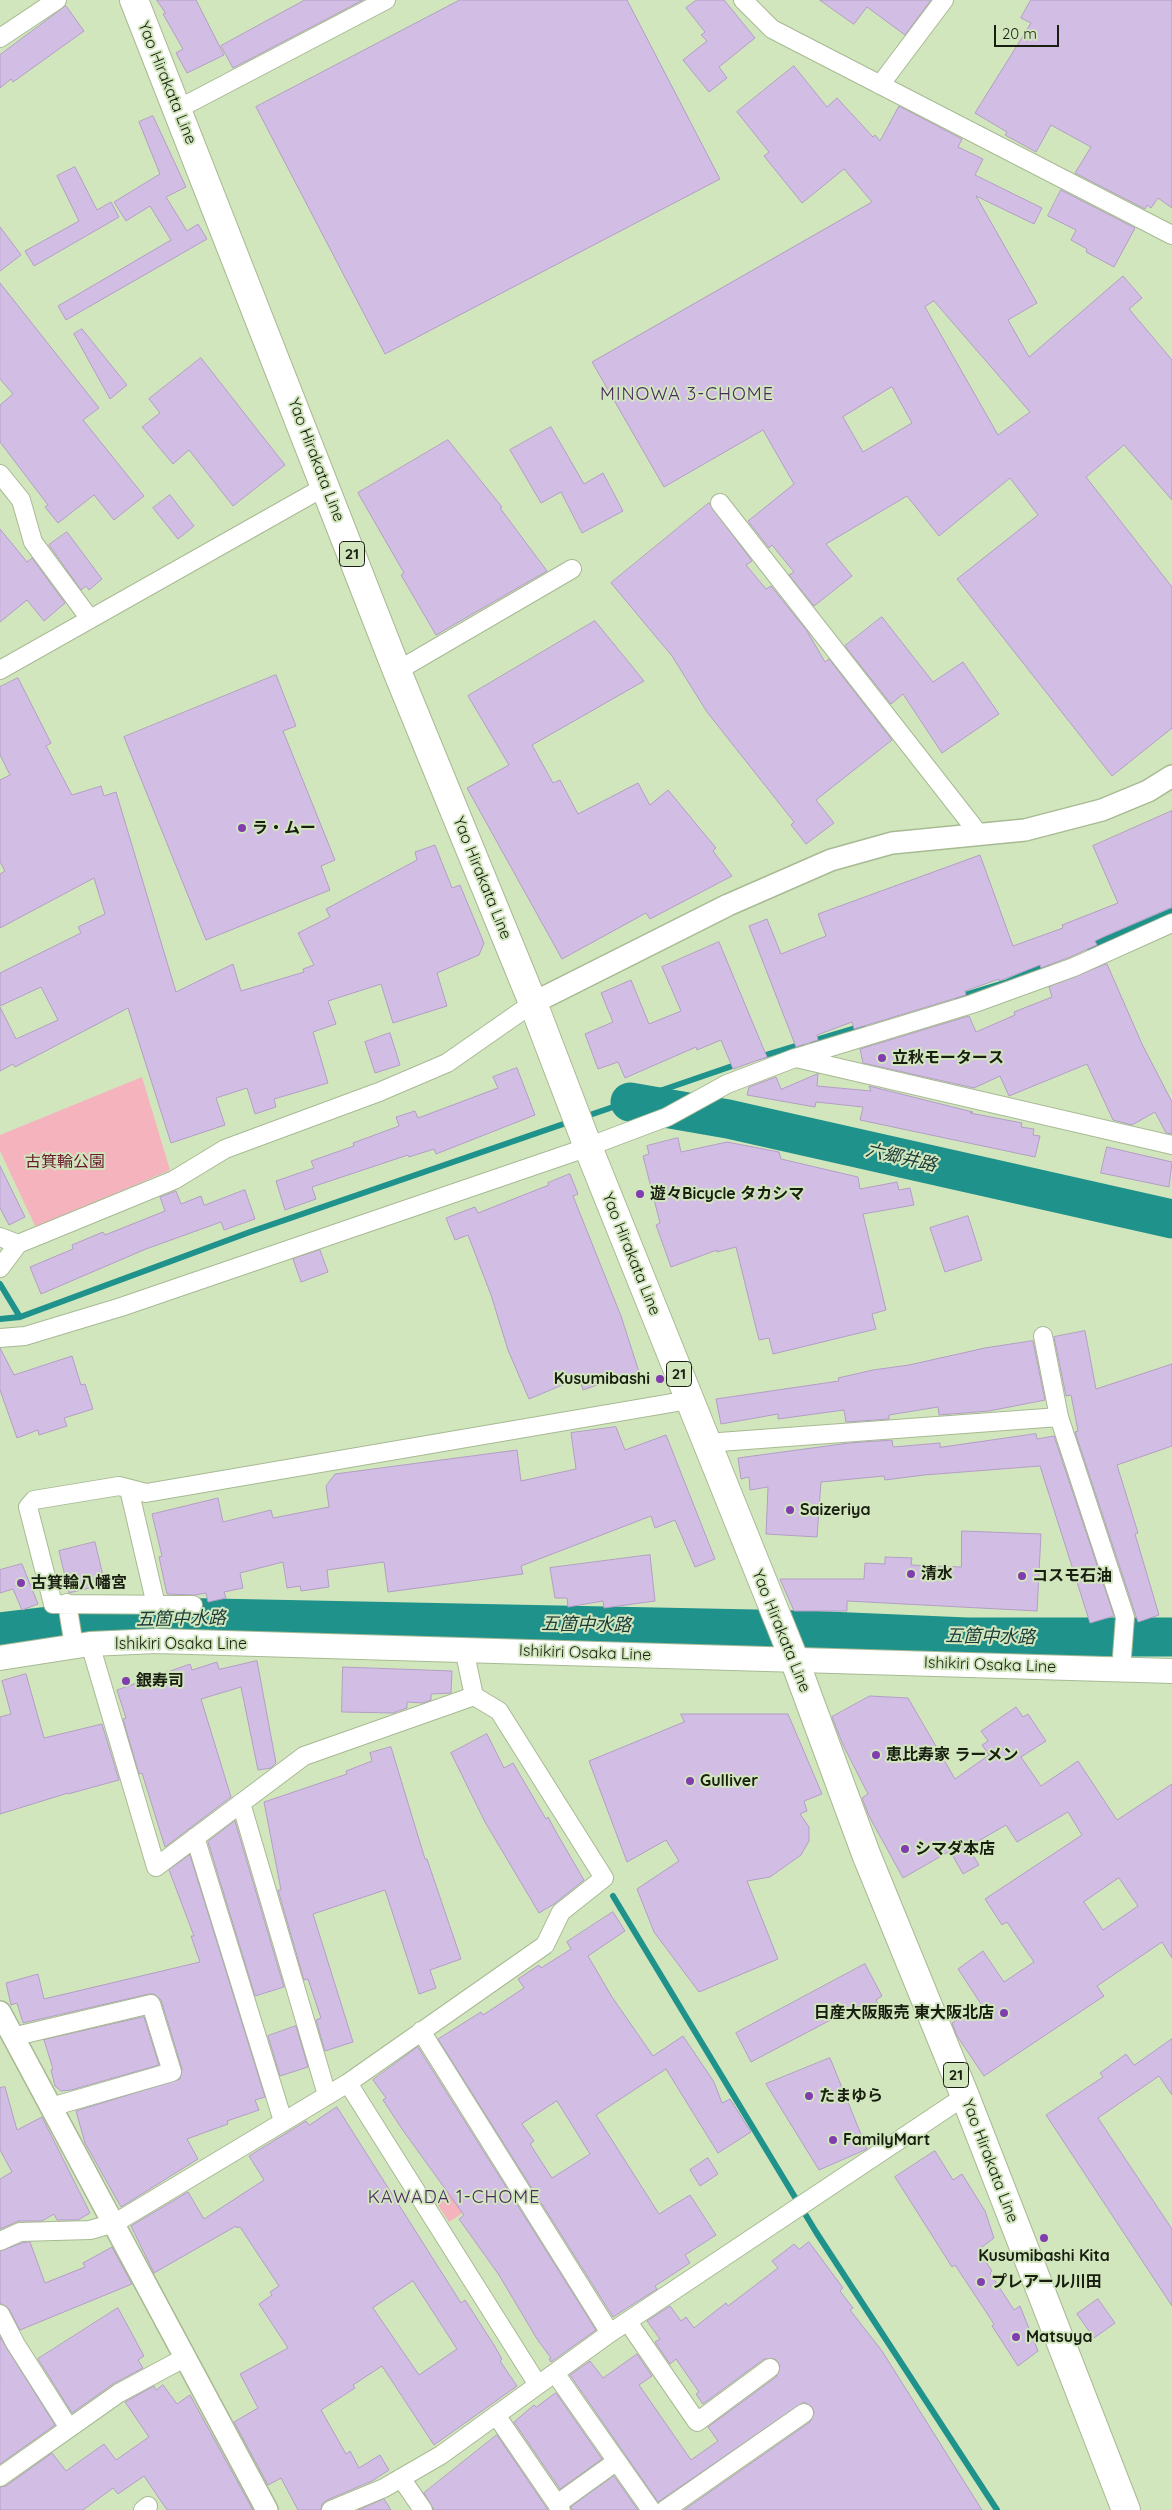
<!DOCTYPE html>
<html>
<head>
<meta charset="utf-8">
<style>
  body { margin:0 }
  #map { position:relative; width:1172px; height:2510px; overflow:hidden; background:#d2e6be; font-family:Quicksand,sans-serif }
  canvas { display:block }
  .scale { position:absolute; left:994px; top:25px; width:65px; height:22px; box-sizing:border-box; border:2px solid #181e10; border-top:0; padding-left:6px; font-size:15px; line-height:18px; white-space:nowrap; color:#181e10; -webkit-text-stroke:4px #d2e6be; paint-order:stroke }
</style>
</head>
<body>
<div id="map">
<canvas width="1172" height="2510"></canvas>
<div class="scale">20 m</div>
</div>
<script>
const g = document.querySelector('canvas').getContext('2d');
g.lineJoin = 'round';
function fill(path, color) {
  g.fillStyle = color;
  g.fill(path, 'evenodd');
}
function strokePath(path, color, width, dash) {
  g.strokeStyle = color;
  g.lineWidth = width;
  g.lineCap = dash ? 'butt' : 'round';
  g.setLineDash(dash || []);
  g.stroke(path);
}
function write(font, color, halo, rows, align = 'center') {
  g.font = font + ' Quicksand,"Noto Sans JP",sans-serif';
  g.lineWidth = 4;
  g.setLineDash([]);
  g.textBaseline = 'middle';
  g.strokeStyle = halo;
  g.fillStyle = color;
  for (const [text, x, y, turn = 0] of rows) {
    g.save();
    g.translate(x, y);
    g.rotate((+turn || 0) * Math.PI / 180);
    g.textAlign = isNaN(turn) ? turn : align;
    if (halo) g.strokeText(text, 0, 0);
    g.fillText(text, 0, 0);
    g.restore();
  }
}
fill(new Path2D(`
  M142 1077 170 1170 36 1228 0 1151V1135Z
  M471 2179 484 2199 449 2222 436 2202Z`), '#f5b3bd');
strokePath(new Path2D(`
  M1088 947 1172 911
  M958 997 1007 982 1047 965
  M812 1041 862 1026
  M759 1057 802 1044
  M584 1117 738 1064
  M0 1284 20 1317
  M0 1319 20 1317 250 1232 572 1121
  M613 1896 816 2232 997 2510`), '#20928c', 6);
strokePath(new Path2D(`
  M630 1102 728 1119 1172 1219
  M0 1632 99 1620 165 1617 804 1630 967 1637H1172`), '#20928c', 39);
const building = new Path2D(`
  M157 0H196L224 55 187 73 176 53 183 49 163 14 165 13Z
  M305 0H363L233 68 221 46Z
  M460 0H627L720 179 385 354 256 107Z
  M697 0H724L755 38 719 67 727 78 709 92 683 60 707 41 701 35 705 32 686 8Z
  M820 0H931L905 35 867 7 854 24Z
  M1031 0H1172V208L1158 198 1151 208 1147 205 1145 209 1075 173 1091 147 1051 125 1036 152 1005 135 1007 132 975 113 1031 23 1021 18Z
  M66 6 84 31 13 82 11 79 0 88V55Z
  M794 66 827 107 837 98 873 137 875 135 880 141 899 106 962 139 958 147 983 159 975 175 1042 208 1034 224 976 196 1037 303 1008 320 1029 357 1123 276 1142 298 1129 309 1172 360V500L1124 445 1086 477 1172 587V728L1112 776 957 579 1038 515 1010 478 939 536 907 496 826 544 852 576 814 606 789 575 794 572 772 545 769 548 748 521 794 484 763 430 664 487 592 362 872 202 844 169 802 203 764 156 769 152 737 112ZM934 301 1030 412 998 435 925 307ZM892 387 912 423 863 452 843 417Z
  M153 116 186 187 166 197 187 231 198 224 207 239 66 320 58 306 171 240 150 206 126 221 114 202 160 174 139 122Z
  M75 167 97 210 111 202 119 217 34 266 25 251 79 221 57 176Z
  M1061 190 1135 228 1114 267 1086 252 1087 249 1071 240 1076 230 1048 216Z
  M0 227 21 255 0 271Z
  M0 283 99 408 83 420 144 496 114 520 94 495 58 523 45 507 48 505 0 442V405L13 394 0 379Z
  M82 329 127 385 110 399 74 334Z
  M201 358 285 465 233 506 189 450 173 464 142 427 160 413 149 399Z
  M551 427 584 484 603 473 623 511 582 533 561 492 541 503 510 450Z
  M448 440 502 507 500 508 547 571 436 635 401 575 404 573 358 493Z
  M170 495 194 526 178 539 153 508Z
  M709 503 752 561 746 565 766 589 771 586 807 631 825 662 829 659 892 740 816 800 834 823 806 844 791 825 794 822 707 712 672 656 611 583Z
  M0 529 27 562 32 558 65 603 44 621 27 600 0 622Z
  M67 532 102 579 89 590 86 586 81 590 49 545Z
  M882 617 933 682 963 662 999 714 942 753 903 694 891 704 845 646Z
  M595 621 644 681 532 745 553 783 560 780 578 814 638 783 650 805 668 790 716 848 713 851 732 876 650 919 646 913 562 959 467 788 509 765 468 696Z
  M276 675 296 726 283 731 335 860 321 866 330 890 206 940 124 737Z
  M18 678 51 743 46 746 72 795 101 786 104 796 116 792 176 992 233 964 241 991 304 972 303 969 314 965 298 933 330 917 326 909 417 860 415 852 435 845 452 888 460 885 484 943 479 955 437 973 447 1006 393 1023 381 984 328 1001 336 1024 313 1032 328 1083 274 1099 276 1107 255 1114 247 1088 216 1098 225 1125 171 1143 128 1008 15 1067 13 1064 0 1071V1007L16 1039 58 1020 41 987 0 1006V973L81 933 78 927 105 914 94 878 0 928V874L5 871 0 862V780L10 775 0 755V687Z
  M1172 811V907L1103 937 1095 941 1097 945 1070 957 1041 968 1040 965 999 981V979L965 991 966 995 854 1029 852 1022 817 1035 818 1040 796 1047 749 926 767 919 781 954 826 936 818 914 980 855 1013 946 1063 928 1062 925 1118 903 1093 846Z
  M719 942 767 1057 733 1069 721 1040 697 1050 696 1047 625 1078 618 1062 598 1069 585 1034 613 1022 601 993 631 980 649 1024 681 1011 662 967Z
  M1107 964 1142 1044 1172 1102V1134L1166 1133 1155 1112 1132 1125 1113 1120 1087 1064 1009 1096 1000 1076 974 1088 863 1063 860 1049 969 1016 976 1032 1015 1015 1014 1012 1052 997 1049 987Z
  M390 1033 400 1065 375 1073 365 1042Z
  M517 1068 535 1115 436 1154 434 1149 409 1157 408 1155 312 1187 316 1199 285 1210 276 1181 314 1168 311 1161 354 1146 353 1143 399 1126 396 1117 415 1111 418 1118 498 1088 493 1077Z
  M818 1074 817 1086 871 1091 869 1086 973 1112 970 1113 1022 1123 1021 1127 1034 1129 1033 1135 1040 1136 1035 1157 860 1120 863 1107 816 1102 815 1107 747 1095 749 1087 776 1077 781 1089Z
  M678 1138 681 1152 727 1142 779 1152 781 1159 858 1177 860 1189 897 1182 899 1190 910 1188 914 1205 863 1214 886 1310 872 1314 876 1329 773 1354 769 1338 759 1340 736 1247 717 1252V1250L671 1267 656 1225 660 1223 643 1156 649 1154 647 1146Z
  M1107 1147 1172 1162 1169 1187 1101 1173Z
  M0 1166 25 1217 9 1225 0 1208Z
  M570 1174 578 1194 573 1196 621 1316 641 1378 622 1384 620 1377 583 1390 579 1378 529 1399 508 1350 491 1295 468 1235 455 1240 446 1218 475 1207 478 1213 549 1185 548 1183Z
  M245 1190 255 1219 224 1230 221 1222 146 1249 41 1294 30 1267 73 1249 72 1245 103 1232 105 1235 165 1211 160 1197 176 1191 181 1204 201 1196 204 1205Z
  M968 1216 982 1260 945 1272 930 1228Z
  M320 1250 328 1272 301 1282 293 1259Z
  M1085 1331 1096 1389 1172 1364V1446L1117 1465 1138 1533 1135 1534 1159 1615 1138 1622 1075 1432 1078 1431 1071 1395 1066 1396 1054 1337Z
  M1033 1341 1045 1400 989 1411 939 1415 938 1407 889 1415V1419L846 1422 844 1410 778 1419V1414L721 1424 716 1399 839 1381 838 1378 873 1370 909 1365 985 1348Z
  M0 1348 14 1375 72 1356 81 1385 85 1384 93 1409 64 1418 67 1426 39 1435 38 1430 17 1438 0 1390Z
  M616 1427 625 1450 666 1435 715 1559 695 1567 675 1520 655 1528 651 1516 521 1566 523 1574 388 1592 384 1562 327 1570 329 1587 301 1591 300 1586 287 1588 283 1562 240 1573 243 1588 224 1592 226 1598 208 1602 206 1593 195 1595 167 1594 159 1557 162 1556 152 1514 218 1498 223 1522 271 1510 273 1518 329 1507 326 1486 335 1474 517 1450 521 1481 576 1469 571 1433Z
  M1036 1434 1037 1439 1054 1436 1114 1616 1090 1623 1040 1466 924 1475 885 1480 884 1476 821 1482 817 1537 766 1534 768 1487 750 1490 749 1477 741 1479 738 1458 849 1443 892 1440 893 1447 940 1443V1447Z
  M962 1531 1041 1534 1037 1611 847 1601V1611H794L780 1579H864L865 1563 885 1564V1557L912 1558 911 1565 961 1567Z
  M95 1542 105 1584 69 1593 59 1551Z
  M650 1555 655 1601 604 1608 603 1601 568 1607 567 1598H555L550 1568Z
  M22 1564 38 1604 22 1610 13 1589 0 1593V1570Z
  M257 1661 276 1763 271 1768 258 1770 241 1687 201 1699 231 1797 165 1847 142 1773 139 1774 123 1719 126 1718 117 1690 190 1664 192 1670 217 1662 219 1669Z
  M343 1667 452 1671 451 1693 431 1694V1700L423 1703 407 1702V1708L393 1713 342 1712Z
  M26 1674 44 1738 102 1724 119 1780 68 1794V1793L0 1814V1717L11 1714 2 1681Z
  M870 1696 908 1698 955 1779 989 1755 982 1745 988 1741 981 1731 1016 1707 1023 1717 1028 1714 1046 1741 1021 1757 1041 1786 1078 1761 1117 1820 1172 1784V1958L1162 1942 1097 1986 1104 1996 984 2076 957 2036 952 2023 981 2004 958 1969 983 1951 1004 1982 1034 1962 1007 1922 1002 1925 985 1899 1082 1835 1068 1812 1017 1842 1006 1825 968 1847 979 1865 963 1874 950 1851 903 1878 869 1816 862 1798 868 1794 843 1745 832 1717ZM1119 1878 1138 1906 1103 1930 1084 1902Z
  M681 1714H788L822 1794 804 1801 807 1811 800 1814 809 1827V1841L801 1855 770 1877 747 1881 778 1959 699 1992 654 1932 637 1889 679 1861 666 1840 627 1862 589 1761 684 1722Z
  M487 1734 504 1768 513 1763 546 1819 548 1817 556 1832 584 1880 554 1904 539 1913 485 1822 451 1753Z
  M391 1747 425 1859H427L461 1959 430 1970 436 1988 419 1994 385 1890 313 1914 353 2042 325 2051 316 2020 321 2018 308 1979 304 1980 278 1890H281L264 1802 347 1774 346 1771 372 1761 370 1753Z
  M235 1821 284 1987 255 1996 208 1842Z
  M190 1855 265 2097 255 2100 259 2110 227 2121 228 2124 187 2139 198 2159 121 2207 85 2143 76 2111 180 2079 182 2069 161 2000 154 1994H149L23 2023 17 2003 11 2005 6 1983 38 1974 44 1999 200 1962 191 1936H194L169 1870Z
  M613 1912 625 1931 588 1956 612 1997 653 2056 683 2036 714 2082 722 2103 730 2099 751 2132 718 2153 666 2069 596 2115 659 2214 690 2195 716 2235 685 2255 690 2263 655 2286 657 2289 613 2317 438 2039 481 2012 483 2015 524 1988 518 1979 539 1965 541 1968 571 1949 567 1942ZM557 2101 590 2154 552 2178 530 2144 534 2141 522 2124Z
  M865 1964 882 1996 876 2000 878 2004 860 2013 857 2006 751 2062 736 2033Z
  M144 2017 159 2065 71 2090 61 2091 55 2086 51 2070 53 2069 44 2040Z
  M296 2026 308 2067 280 2076 268 2036Z
  M1172 2039V2095L1159 2076 1098 2118 1172 2229V2306L1046 2115 1103 2077 1100 2073 1126 2054 1134 2065Z
  M418 2047 596 2330 551 2362 549 2359 551 2358 537 2339 499 2275 459 2219 464 2215 402 2129 383 2100 386 2098 373 2080Z
  M830 2058 867 2149 819 2170 766 2084Z
  M5 2087 17 2130 42 2117 90 2213 78 2220H57L54 2214 42 2221H19L0 2229V2179L12 2172 0 2150V2088Z
  M337 2107 461 2303 465 2300 494 2345 502 2359 500 2361 517 2386 434 2445 382 2366 353 2385 355 2388 321 2410 346 2454 350 2451 359 2468 380 2455 389 2470 372 2481 327 2500 322 2504 321 2510H298L281 2478 268 2485 234 2422 258 2408 240 2374 288 2348 259 2304 272 2295 270 2292 279 2286 240 2227 237 2228 236 2226 154 2273 131 2226 188 2192 204 2219 264 2180 249 2156 306 2121 309 2125ZM413 2281 457 2349 419 2375 373 2308Z
  M935 2151 953 2180 962 2174 985 2211 994 2238 978 2250 992 2271 990 2273 1014 2310 1020 2306 1038 2351 1018 2366 992 2326 994 2324 955 2265 952 2267 895 2177Z
  M708 2158 718 2174 700 2186 690 2170Z
  M30 2242 45 2283 85 2267 83 2263 112 2247 132 2284 20 2330 9 2309 0 2303V2251L22 2243Z
  M809 2242 843 2288 840 2291 853 2308 850 2310 882 2351 982 2510H684L810 2422 814 2412 812 2407 804 2402 658 2502 570 2375 590 2361 603 2378 637 2354 652 2376 639 2385 691 2460 718 2441 708 2427 776 2377 780 2366 775 2359H764L703 2404 696 2394 699 2392 676 2359 670 2364 655 2342 660 2339 647 2321 670 2306 681 2321 686 2317 694 2328 726 2303 728 2306 778 2268 772 2261 794 2244 799 2249Z
  M1098 2299 1115 2323 1094 2338 1077 2314Z
  M118 2308 144 2356 138 2360 143 2368 113 2384 72 2413 38 2359Z
  M0 2337 55 2425 0 2464Z
  M163 2385 177 2404 190 2395 253 2510H167L144 2476 118 2494 113 2488 83 2510H0V2487L6 2486 52 2453 66 2471 104 2444 116 2460 149 2437 125 2402 154 2386 156 2390Z
  M556 2393 602 2459 560 2489 514 2422 534 2405 536 2407Z
  M497 2435 548 2510H434L424 2493Z
  M614 2476 638 2510H572L571 2507Z
  M384 2499 391 2510H359Z`);
fill(building, '#d2bde4');
strokePath(building, '#b29ec4', 1);
const minor = new Path2D(`
  M743 0 772 29 1172 235
  M0 38 57 0
  M880 85 944 0
  M178 109 386 0
  M0 474 21 500 33 542 90 619
  M720 503 979 834
  M0 670 326 486
  M397 671 572 569
  M796 1058 1172 1145
  M0 1237 18 1244
  M0 1268 18 1244 174 1180 225 1149 379 1092 447 1063 533 1003
  M1043 1336 1059 1417 1125 1617 1121 1669
  M0 1338 25 1336 121 1307 574 1152 667 1117 727 1084 795 1058 972 1004 1074 967 1172 923
  M706 1443 1059 1417
  M129 1489 156 1605
  M67 1603 74 1646
  M193 1605 53 1604 28 1507 34 1500 119 1486 146 1493 689 1400
  M90 1644 156 1867 304 1756 474 1696 464 1649
  M241 1803 327 2095
  M195 1837 283 2121
  M421 2031 610 2333
  M12 2037 151 2004 172 2072 51 2107
  M348 2083 538 2385
  M0 2241 20 2232 90 2230 115 2223 348 2083 545 1945 561 1912 604 1878 499 1711 474 1696
  M0 2314 15 2343 69 2428
  M628 2322 697 2422 770 2368
  M555 2373 651 2510
  M496 2415 561 2510
  M0 2477 119 2393 186 2357
  M401 2478 423 2510
  M557 2504 617 2461
  M143 2510 148 2506
  M331 2510 384 2488 441 2455 610 2333 965 2096
  M665 2510 804 2413`);
const tertiary = new Path2D(`
  M533 1003 728 905 831 860 892 843 1025 830 1102 810 1148 791 1172 776
  M0 2012 267 2510`);
const secondary = new Path2D(`
  M0 1658 90 1644 157 1641 1172 1671`);
const primary = new Path2D(`
  M134 0 397 671 533 1003 588 1147 794 1659 866 1854 965 2096 1126 2510`);
strokePath(minor, '#a7ba93', 20);
strokePath(tertiary, '#a7ba93', 24);
strokePath(secondary, '#a7ba93', 26);
strokePath(primary, '#a7ba93', 30);
strokePath(minor, '#fff', 18);
strokePath(tertiary, '#fff', 21);
strokePath(secondary, '#fff', 24);
strokePath(primary, '#fff', 28);
for (const [x, y, r, color] of [
  [242,828,5,"#813caf"],
  [882,1058,5,"#813caf"],
  [640,1194,5,"#813caf"],
  [660,1379,5,"#813caf"],
  [790,1510,5,"#813caf"],
  [911,1574,5,"#813caf"],
  [1022,1576,5,"#813caf"],
  [21,1583,5,"#813caf"],
  [126,1681,5,"#813caf"],
  [876,1755,5,"#813caf"],
  [690,1781,5,"#813caf"],
  [905,1849,5,"#813caf"],
  [1004,2013,5,"#813caf"],
  [809,2096,5,"#813caf"],
  [833,2140,5,"#813caf"],
  [1044,2238,5,"#813caf"],
  [981,2282,5,"#813caf"],
  [1016,2337,5,"#813caf"]
]) {
  const dot = new Path2D();
  dot.arc(x, y, r, 0, 2 * Math.PI);
  g.fillStyle = color;
  g.fill(dot);
  strokePath(dot, '#d2e6be', 2);
}
for (const [x, y, w] of [
  [352,554,25],
  [679,1374,25],
  [956,2075,25]
]) {
  const box = new Path2D();
  box.roundRect(x - w / 2, y - 12.5, w, 25, 4);
  g.fillStyle = '#d2e6be';
  g.fill(box);
  strokePath(box, '#181e10', 1);
}
write('bold 15px', '#181e10', null, [
  ["21",352,554],
  ["21",679,1374],
  ["21",956,2075]
]);
write('16px', '#181e10', '#d2e6be', [
  ["Yao Hirakata Line",167,83,68],
  ["Yao Hirakata Line",316,460,69],
  ["Yao Hirakata Line",482,878,68],
  ["Yao Hirakata Line",631,1254,68],
  ["Yao Hirakata Line",781,1631,68],
  ["Ishikiri Osaka Line",181,1644],
  ["Ishikiri Osaka Line",585,1653,2],
  ["Ishikiri Osaka Line",990,1665,2],
  ["Yao Hirakata Line",990,2161,69]
]);
write('bold 16px', '#181e10', '#d2e6be', [
  ["ラ・ムー",252,828],
  ["立秋モータース",892,1058],
  ["遊々Bicycle タカシマ",650,1194],
  ["Kusumibashi",650,1379,"right"],
  ["Saizeriya",800,1510],
  ["清水",921,1574],
  ["コスモ石油",1032,1576],
  ["古箕輪八幡宮",31,1583],
  ["銀寿司",136,1681],
  ["恵比寿家 ラーメン",886,1755],
  ["Gulliver",700,1781],
  ["シマダ本店",915,1849],
  ["日産大阪販売 東大阪北店",994,2013,"right"],
  ["たまゆら",819,2096],
  ["FamilyMart",843,2140],
  ["Kusumibashi Kita",1044,2256,"center"],
  ["プレアール川田",991,2282],
  ["Matsuya",1026,2337]
], 'left');
write('16px', '#6a192f', '#d2e6be', [
  ["古箕輪公園",65,1162]
]);
g.letterSpacing = '1px';
write('18px', '#4a2961', '#d2e6be', [
  ["MINOWA 3-CHOME",687,395],
  ["KAWADA 1-CHOME",454,2198]
]);
g.letterSpacing = '0px';
write('italic 18px', '#1b3b39', '#d2e6be', [
  ["六郷井路",901,1158,13],
  ["五箇中水路",181,1619,-1],
  ["五箇中水路",586,1625,1],
  ["五箇中水路",990,1637,1]
]);
</script>
</body>
</html>
